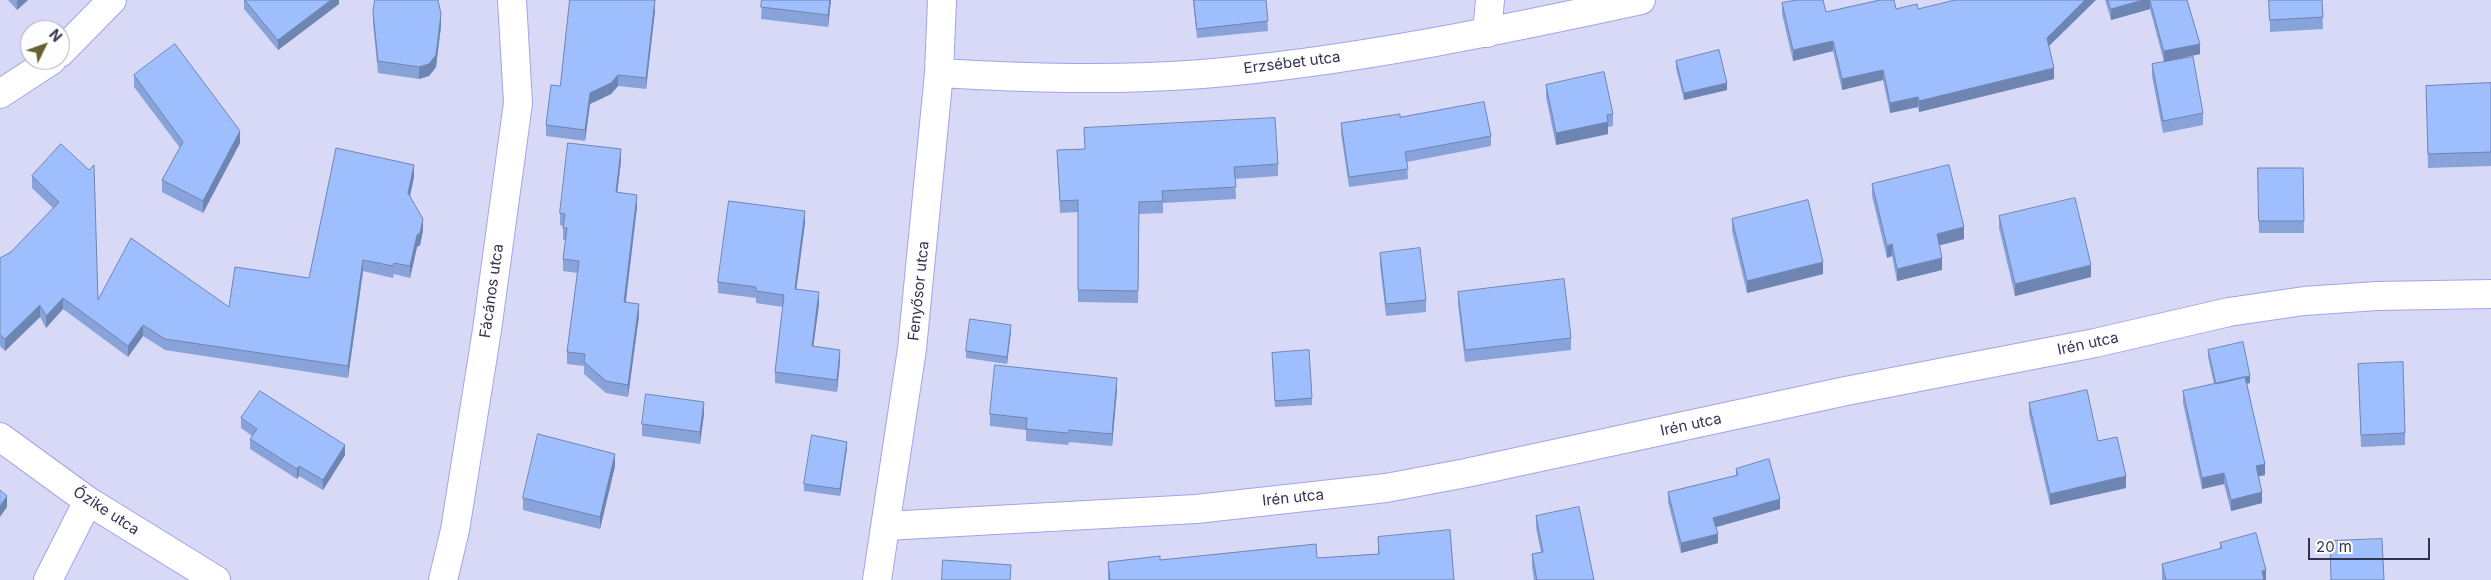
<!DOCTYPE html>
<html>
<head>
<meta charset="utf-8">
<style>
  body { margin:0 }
  #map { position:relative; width:2491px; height:580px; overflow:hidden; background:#d7d9f6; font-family:Inter,sans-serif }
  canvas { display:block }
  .north { position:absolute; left:20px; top:20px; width:50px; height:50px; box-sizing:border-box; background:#fdfdfd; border:1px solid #acacb7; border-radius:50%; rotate:48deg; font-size:14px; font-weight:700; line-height:20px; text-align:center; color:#33334f }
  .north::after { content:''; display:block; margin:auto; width:18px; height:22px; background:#66612d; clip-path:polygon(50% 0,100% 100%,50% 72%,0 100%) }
  .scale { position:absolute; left:2308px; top:538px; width:122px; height:22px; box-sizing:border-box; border:2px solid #33334f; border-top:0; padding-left:6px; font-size:15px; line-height:18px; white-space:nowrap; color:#33334f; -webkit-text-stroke:4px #fdfdfd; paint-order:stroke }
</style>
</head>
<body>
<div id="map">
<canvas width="2491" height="580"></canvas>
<div class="north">N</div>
<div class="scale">20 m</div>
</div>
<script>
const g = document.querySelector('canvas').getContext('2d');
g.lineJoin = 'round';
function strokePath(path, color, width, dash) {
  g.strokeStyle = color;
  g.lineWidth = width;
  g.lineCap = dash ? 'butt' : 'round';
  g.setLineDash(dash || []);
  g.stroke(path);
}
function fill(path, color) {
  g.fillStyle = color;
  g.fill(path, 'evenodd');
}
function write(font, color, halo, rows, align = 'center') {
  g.font = font + ' Inter,sans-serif';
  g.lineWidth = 4.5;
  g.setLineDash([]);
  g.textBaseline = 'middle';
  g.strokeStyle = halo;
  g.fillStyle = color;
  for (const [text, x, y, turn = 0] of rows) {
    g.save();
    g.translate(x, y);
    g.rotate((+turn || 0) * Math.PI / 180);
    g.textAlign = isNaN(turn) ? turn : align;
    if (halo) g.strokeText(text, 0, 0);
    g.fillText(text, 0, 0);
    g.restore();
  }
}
const minor = new Path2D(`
  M1487 33 1490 0
  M60 53 112 0
  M939 73C1027 78 1114 81 1202 74 1350 62 1497 31 1641 0
  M0 94 52 60
  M0 437 88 501 216 580
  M886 526 1196 509 1386 488 1466 473 1846 391 2095 343 2229 312 2304 301 2377 296 2491 294
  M48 580 88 501
  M443 580 455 530 487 330 518 103 512 0
  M877 580 912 349 939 73 942 0`);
strokePath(minor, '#a2a4e8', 30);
strokePath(minor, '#fff', 28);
fill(new Path2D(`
  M8 0H28L17 10Z
  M244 0H339V4L278 50 244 9Z
  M762 0H831L828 27 761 19Z
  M1193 0H1266L1268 31 1197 38Z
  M2105 0H2187L2200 54 2164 62 2150 9 2111 20Z
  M2269 0H2322L2323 29 2270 32Z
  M1782 3 1826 12 1896 9H1918L2049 46 2054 79 1919 112 1918 107 1890 113 1883 80 1842 90 1833 51 1793 61 1782 14Z
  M655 11 646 89 618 86 611 94 590 104 585 141 546 136V125L560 86Z
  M373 12 441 26 436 67 429 76 419 79 378 73 373 24Z
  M1676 61 1727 90 1684 100 1676 68Z
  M2152 64 2203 113V125L2163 133 2152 76Z
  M134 75 240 143 203 213 162 192V180L180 148 134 87Z
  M2491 83V166L2428 168 2426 86Z
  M1546 85 1613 114V126L1608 127V134L1556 145 1546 97Z
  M1400 117 1491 136V146L1407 162 1408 179 1349 187 1341 133V123Z
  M1084 128 1278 164V176L1235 179 1236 199 1163 203V213L1139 214 1138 303 1078 302V212L1060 213 1057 150 1085 149Z
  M61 144 98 300 229 307 309 278 414 177 410 196 423 231 420 245 417 247 410 278 394 274 393 278 363 271 348 378 165 350 143 336 128 357 63 309 46 328 40 317 5 351 0 346V258L11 252 53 208 32 188V176Z
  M621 161 617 193 637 207 626 302 639 316 628 397 606 393 584 374V366L567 364V352L578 273 563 271V259L566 240H563V226L560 225V213Z
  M2258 168H2303L2304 233H2259Z
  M1872 184 1964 239 1940 245 1942 270 1897 281 1892 256 1887 258 1872 196Z
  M1999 216 2091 277 2015 296 1999 228Z
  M1732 219 1823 274 1747 293 1732 231Z
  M805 223 796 289 819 304 813 346 840 361 837 392 775 383V372L783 307 756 303V298L718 293V282Z
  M1380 253 1426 300V312L1386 316 1380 265Z
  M1458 292 1571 338V350L1465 362 1458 304Z
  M1011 331 1007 364 966 358V351Z
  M2208 350 2250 383H2247L2265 475 2259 476 2262 503 2231 511 2224 484 2202 489 2183 403V391L2214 384 2208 357Z
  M1272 353 1312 398V405L1275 407Z
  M2358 364 2405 433V445L2361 447Z
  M1117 390 1112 446 1069 442 1068 445 1026 441V430L990 426V414Z
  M2029 403 2098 441 2126 488 2050 505 2029 414Z
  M704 414 700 444 642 436V424Z
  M241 418 345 455 323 490 299 476 297 479 250 449V439L252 436 241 428Z
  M847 448 840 496 804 491V484Z
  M615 466 600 529 523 510V498Z
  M1736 469 1780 509 1716 527 1718 543 1681 553 1668 502V492L1736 476Z
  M1536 516 1594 580H1534L1532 566V554L1541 552 1536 528Z
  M1378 537 1454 580H1108V562L1160 560 1317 558 1378 554Z
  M2220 543 2266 580H2162V564L2220 549Z`), '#88a3da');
fill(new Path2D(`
  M17 0H28L17 10Z
  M331 0H339V4L278 50V40Z
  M655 0V11L646 89V78Z
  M830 0H831L828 27V15Z
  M2085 0H2096L2047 48V38Z
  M2143 0H2150V9L2111 20V9Z
  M441 14V26L436 67 429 76 419 79V67Z
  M1833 41V51L1793 61V50Z
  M2200 44V54L2164 62V51Z
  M2054 68V79L1919 112V101Z
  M1883 70V80L1842 90V79Z
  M618 75V86L611 94 590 104 585 141V130L590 93Z
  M1727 83V90L1684 100V93Z
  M1918 97V107L1890 113V103Z
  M1608 122V134L1556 145V133Z
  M240 131V143L203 213V201Z
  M621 149V161L616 204V192Z
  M414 165V177L408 205V193Z
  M637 195V207L624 314V302Z
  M805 211V223L795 300V289Z
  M423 219V231L420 245 417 247 410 278V266L417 235Z
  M1964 227V239L1937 246V234Z
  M1892 244V256L1887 258V246Z
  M1942 258V270L1897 281V269Z
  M363 260V271L348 378V366Z
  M1823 262V274L1747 293V281Z
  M2091 265V277L2015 296V284Z
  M819 292V304L812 357V346Z
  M63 298V309L46 328V316Z
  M639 304V316L628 397V385Z
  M40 305V317L5 351V339Z
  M143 325V336L128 357V346Z
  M1011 325V331L1007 364V357Z
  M840 350V361L837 392V380Z
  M2250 376V383L2216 390V384Z
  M1117 378V390L1112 446V434Z
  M704 402V414L700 444V432Z
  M847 442V448L840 496V489Z
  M345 445V455L323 490V480Z
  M615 454V466L600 529V517Z
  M2265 464V475L2256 477V466Z
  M299 466V476L297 479V469Z
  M2224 473V484L2202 489V478Z
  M2126 476V488L2050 505V494Z
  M2262 492V503L2231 511V500Z
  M7 496V507L0 517V506Z
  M1780 499V509L1713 528V518Z
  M1718 534V543L1681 553V543Z
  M2266 570V580H2262V571Z`), '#6f85b1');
const building = new Path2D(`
  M245 0H331L278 40Z
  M375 0H438L441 14 436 55 429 64 419 67 378 61 373 12Z
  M570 0H655L646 78 618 75 611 83 590 93 585 130 546 125 551 85 560 86Z
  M762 0H830L828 15 761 7Z
  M1194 0H1266L1268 21 1197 29Z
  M1797 0H1823L1826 12 1880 0H1894L1896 9 1917 4 1918 9 1955 0H2085L2047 38 2054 68 1919 101 1918 97 1890 103 1883 70 1842 79 1833 41 1793 50 1782 3Z
  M2108 0H2143L2111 9Z
  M2150 0H2187L2200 44 2164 51Z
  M2269 0H2322L2323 17 2270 20Z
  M175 44 240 131 203 201 162 180 183 142 134 75Z
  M1719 50 1727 83 1684 93 1676 61Z
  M2193 57 2203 113 2163 121 2152 64Z
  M1604 72 1613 114 1607 115 1608 122 1556 133 1546 85Z
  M2491 83V152L2428 154 2426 86Z
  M1484 102 1491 136 1405 152 1408 169 1349 177 1341 123 1400 114V117Z
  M1275 118 1278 164 1234 167 1236 187 1162 191 1163 201 1139 202 1138 291 1078 290V200L1060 201 1057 150 1085 149 1084 128Z
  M568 143 621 149 616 192 637 195 624 302 639 304 628 385 606 381 584 362 585 354 567 352 579 261 563 259 567 228H563L565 214 560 213Z
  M61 144 89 170 94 165 98 300 131 238 229 307 235 267 309 278 336 148 414 165 408 193 423 219 420 233 417 235 410 266 394 263 393 266 363 260 348 366 165 339 143 325 128 346 63 298 46 316 40 305 5 339 0 335V258L11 252 59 202 32 176Z
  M1949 165 1964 227 1937 234 1942 258 1897 269 1892 244 1887 246 1872 184Z
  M2258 168H2303L2304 221H2259Z
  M2075 198 2091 265 2015 284 1999 216Z
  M1808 200 1823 262 1747 281 1732 219Z
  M729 201 805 211 795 289 819 292 812 346 840 350 837 380 775 372 784 295 756 291V287L718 282Z
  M1420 248 1426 300 1386 304 1380 253Z
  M1564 279 1571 338 1465 350 1458 292Z
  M970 319 1011 325 1007 357 966 351Z
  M2243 342 2250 376 2216 384 2208 350Z
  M1309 350 1312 398 1275 401 1272 353Z
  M2403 362 2405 433 2361 435 2358 364Z
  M995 365 1117 378 1112 434 1069 430 1068 433 1026 429 1027 418 990 414Z
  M2245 377 2265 464 2256 466 2262 492 2231 500 2224 473 2202 478 2183 391Z
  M2087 390 2098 441 2117 437 2126 476 2050 494 2029 403Z
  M260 391 345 445 323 480 299 466 297 469 250 439 257 429 241 418Z
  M646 394 704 402 700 432 642 424Z
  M538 434 615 454 600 517 523 498Z
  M812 435 847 442 840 489 804 484Z
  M1769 459 1780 499 1713 518 1718 534 1681 543 1668 492 1738 475 1736 469Z
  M0 490 7 496 0 506Z
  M1579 507 1594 580H1537L1532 554 1543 552 1536 516Z
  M1450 530 1454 580H1110L1108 562 1160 556V560L1316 544 1317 558 1379 554 1378 537Z
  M2256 533 2266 570 2262 571 2264 580H2166L2162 564 2222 548 2220 543Z
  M2382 539 2384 580H2331L2330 541Z
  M943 560 1011 565 1010 580H942Z`);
fill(building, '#9ebefd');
strokePath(building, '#6f85b1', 1);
write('15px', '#33334f', '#fdfdfd', [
  ["Erzsébet utca",1292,63,-7],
  ["Fácános utca",492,291,-82],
  ["Fenyősor utca",919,291,-84],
  ["Irén utca",2088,344,-12],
  ["Irén utca",1691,425,-12],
  ["Irén utca",1293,498,-6],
  ["Őzike utca",106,511,33]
]);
</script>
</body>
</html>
